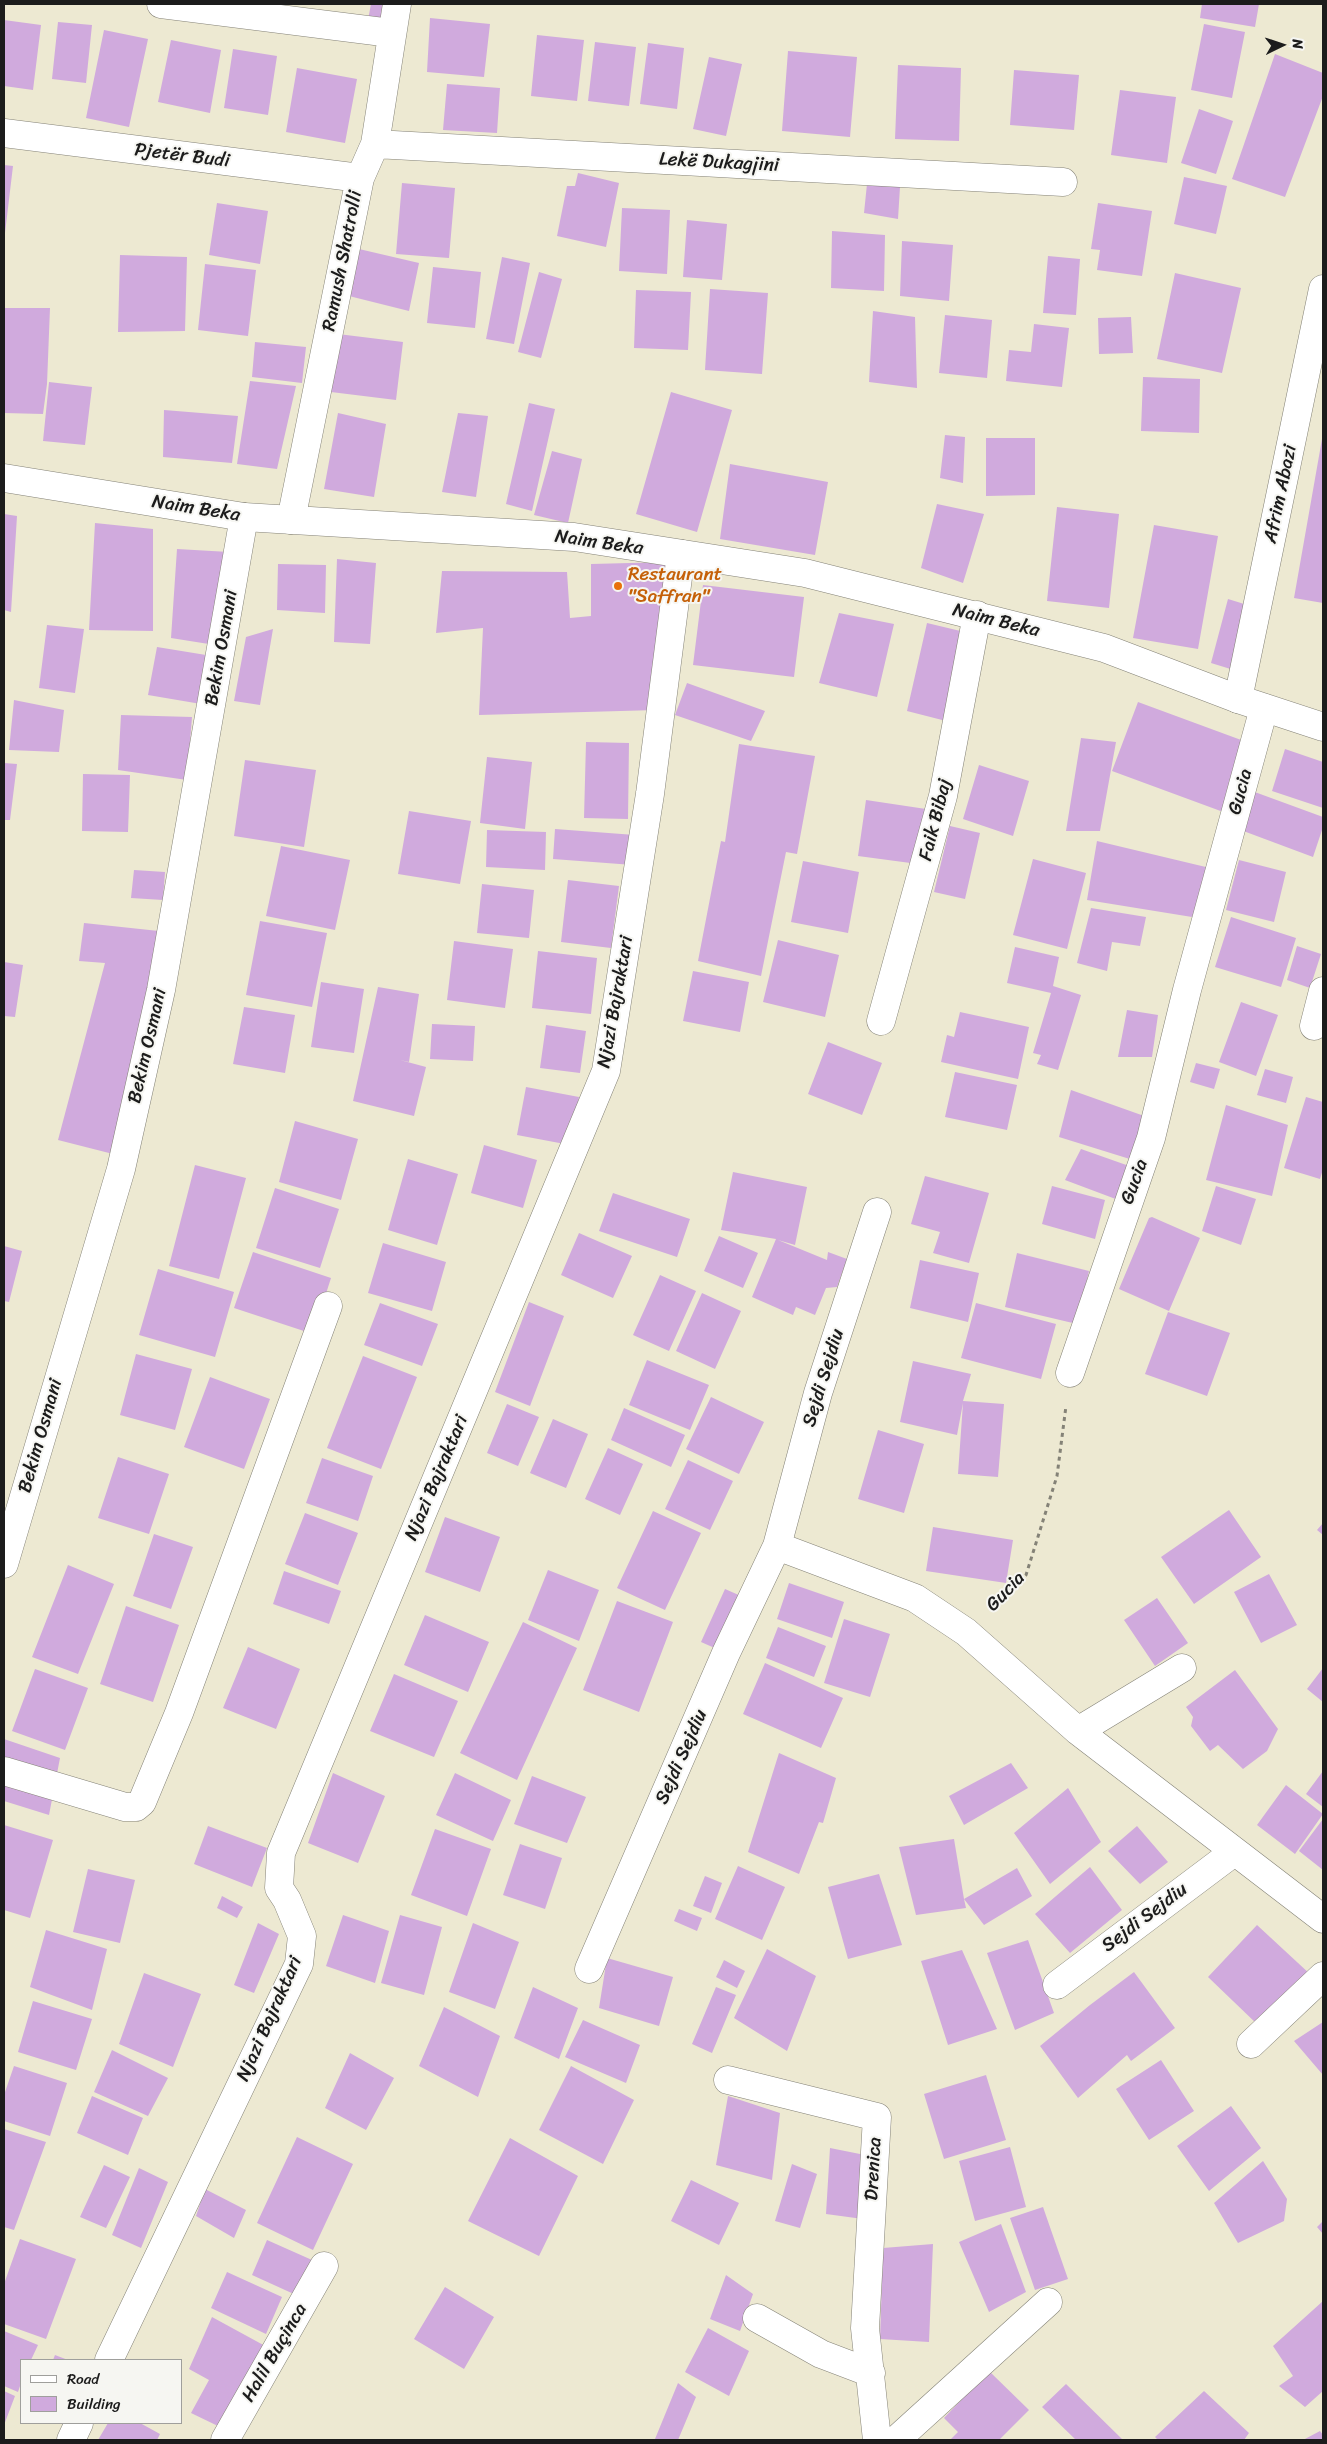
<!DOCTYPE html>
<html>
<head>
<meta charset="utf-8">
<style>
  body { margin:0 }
  #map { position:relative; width:1327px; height:2444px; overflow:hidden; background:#ede9d2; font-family:Sriracha,sans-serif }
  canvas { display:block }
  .frame { position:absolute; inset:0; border:5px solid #1c1c1c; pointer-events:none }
  .legend { position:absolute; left:20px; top:2359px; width:162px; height:65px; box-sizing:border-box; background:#f6f6f2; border:1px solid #9f9f9c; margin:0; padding:6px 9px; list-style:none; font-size:15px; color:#1c1c1c }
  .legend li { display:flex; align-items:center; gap:10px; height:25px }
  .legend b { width:25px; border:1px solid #9f9f9c }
  .north { position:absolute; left:1257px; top:20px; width:50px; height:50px; -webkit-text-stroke:4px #f6f6f2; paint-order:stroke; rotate:86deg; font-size:14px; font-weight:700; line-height:20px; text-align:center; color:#1c1c1c }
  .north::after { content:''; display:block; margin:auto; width:18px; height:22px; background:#1c1c1c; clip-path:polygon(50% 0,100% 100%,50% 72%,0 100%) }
</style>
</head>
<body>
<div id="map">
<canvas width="1327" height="2444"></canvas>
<div class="frame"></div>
<ul class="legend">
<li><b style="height:6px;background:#fff"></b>Road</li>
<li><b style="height:14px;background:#d0aadd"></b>Building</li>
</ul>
<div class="north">N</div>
</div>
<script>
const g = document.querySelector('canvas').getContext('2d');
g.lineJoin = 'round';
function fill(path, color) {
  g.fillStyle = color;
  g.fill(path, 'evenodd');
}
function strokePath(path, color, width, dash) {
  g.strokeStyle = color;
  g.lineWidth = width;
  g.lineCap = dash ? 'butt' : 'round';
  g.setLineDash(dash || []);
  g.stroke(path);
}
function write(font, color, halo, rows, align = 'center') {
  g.font = font + ' Sriracha,sans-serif';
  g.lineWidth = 4;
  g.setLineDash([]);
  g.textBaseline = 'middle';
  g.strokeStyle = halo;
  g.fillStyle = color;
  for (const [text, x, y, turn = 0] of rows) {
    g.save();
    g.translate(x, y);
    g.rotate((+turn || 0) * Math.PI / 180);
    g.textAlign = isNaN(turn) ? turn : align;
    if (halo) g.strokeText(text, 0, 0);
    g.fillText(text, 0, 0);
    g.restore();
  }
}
fill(new Path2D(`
  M371 4H390L387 27 367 25Z
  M1202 4H1259L1255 27 1200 18Z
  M430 18 490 24 484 77 427 72Z
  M4 20 41 25 33 90 4 86Z
  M58 22 92 25 86 83 52 79Z
  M1204 24 1245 32 1232 98 1191 90Z
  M104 30 148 39 129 127 86 118Z
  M537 35 584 40 577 101 531 96Z
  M171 40 221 50 210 113 158 102Z
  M595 42 636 47 629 106 588 101Z
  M648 43 684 48 677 109 640 104Z
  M233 49 277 56 268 115 224 108Z
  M788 51 857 57 850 137 782 131Z
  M1275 54 1323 73V96L1285 197 1232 179Z
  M709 57 742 64 726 136 693 129Z
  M898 65 961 68 959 141 895 139Z
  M297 68 357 79 345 143 286 132Z
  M1014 70 1079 75 1074 130 1010 125Z
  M447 84 500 88 497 133 443 130Z
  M1120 90 1176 97 1167 163 1111 155Z
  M1199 109 1233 121 1216 174 1181 163Z
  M4 165 13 166 5 233H4Z
  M578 173 619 183 606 247 557 236 567 186H575Z
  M1184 177 1227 186 1216 234 1174 224Z
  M402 183 455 188 449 258 396 254Z
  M867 184 900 187 898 219 864 213Z
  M217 203 268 211 260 264 209 255Z
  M1098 203 1152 211 1142 276 1097 270 1100 250 1091 249Z
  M622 208 670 210 667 274 619 271Z
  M687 220 727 224 722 280 683 277Z
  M832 231 885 235 884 291 831 288Z
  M902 241 953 245 949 301 900 296Z
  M359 249 419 263 409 311 349 296Z
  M120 255 187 257 185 331 118 332Z
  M1048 256 1080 259 1076 315 1043 313Z
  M502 257 530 263 514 344 486 339Z
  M205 264 256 270 248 336 198 330Z
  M433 267 481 272 475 328 427 323Z
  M539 272 562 279 541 358 518 352Z
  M1175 273 1241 288 1222 373 1157 359Z
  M710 289 768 293 762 374 705 370Z
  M636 290 691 292 688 350 634 348Z
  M4 308H50L47 384 43 414 4 413Z
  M873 311 915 317 917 388 869 382Z
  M945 315 992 320 987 378 939 373Z
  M1131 317 1133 353 1099 354 1098 318Z
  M1034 324 1069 328 1062 387 1006 381 1009 350 1031 352Z
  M338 334 403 342 396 400 331 392Z
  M255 342 306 347 302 383 252 377Z
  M1143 377 1200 379 1199 433 1141 431Z
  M250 381 296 386 277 469 237 464Z
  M49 382 92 387 85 445 43 441Z
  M671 392 732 410 697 532 636 514Z
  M529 403 555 409 532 511 506 504Z
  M164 410 238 416 232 463 163 457Z
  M338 413 386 424 374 497 324 489Z
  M458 413 488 416 476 497 442 492Z
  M945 435 965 437 963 483 940 478Z
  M986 438H1035V495L986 496Z
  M1322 439H1323V603L1294 598Z
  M552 451 582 459 568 523 534 515Z
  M730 464 828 482 815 555 720 539Z
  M937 504 984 514 963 583 921 568Z
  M1057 507 1119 514 1109 608 1047 601Z
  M4 514 17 516 11 612 4 610Z
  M95 523 153 529V631L89 630Z
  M1154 525 1218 536 1198 649 1133 638Z
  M177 549 229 552 215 645 171 638Z
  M337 559 376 563 370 644 334 642Z
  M670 562 656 710 479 715 483 628 436 633 442 571 567 572 570 618 591 616V564Z
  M278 564 326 565 325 613 277 610Z
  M703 585 804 597 794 677 693 665Z
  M1228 599 1254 607 1237 671 1211 663Z
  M839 613 894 624 877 697 819 683Z
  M927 623 973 634 950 722 907 711Z
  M47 625 84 629 75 693 39 688Z
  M273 629 260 705 234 701 246 637Z
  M157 647 206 655 201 704 148 695Z
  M687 683 765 711 751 741 675 715Z
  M14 700 64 710 59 752 9 750Z
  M1138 702 1252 744 1226 813 1112 771Z
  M121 715 192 717 187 780 118 770Z
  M1081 738 1116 742 1100 831H1066Z
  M586 742 629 743 628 819 584 818Z
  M739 744 815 756 797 854 786 852 761 976 698 961 721 841 725 842Z
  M1285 749 1323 762V808L1272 791Z
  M487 757 532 762 525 829 480 823Z
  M245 760 316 770 304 847 234 836Z
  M4 763 17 764 10 820H4Z
  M979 765 1029 781 1013 836 963 819Z
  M83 774 130 775 128 832 82 831Z
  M1252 791 1323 817V827L1313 857 1238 829Z
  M866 800 926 809 918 864 858 856Z
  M409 811 471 821 460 884 398 874Z
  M950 826 980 833 965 899 934 892Z
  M555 829 635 835 633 865 553 859Z
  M487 830 546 832 545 870 486 867Z
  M1097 841 1210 868 1192 917 1087 900Z
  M281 846 350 860 335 930 266 916Z
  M1033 859 1086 873 1067 949 1013 935Z
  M1239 860 1286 872 1274 922 1226 910Z
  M803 861 859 872 848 933 791 922Z
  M134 870 165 872 163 900 131 898Z
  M568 880 619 886 611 948 561 942Z
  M482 884 534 890 529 938 477 933Z
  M1091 908 1146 917 1140 946 1112 942 1107 971 1077 963Z
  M1231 917 1296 938 1281 987 1215 967Z
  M260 921 327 933 312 1007 246 995Z
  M84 923 168 932 113 1154 58 1140 105 963 79 961Z
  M778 940 839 955 825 1017 763 1002Z
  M454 941 513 949 505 1008 447 1000Z
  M1297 946 1321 954 1310 988 1287 980Z
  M1015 947 1059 957 1053 986 1081 995 1058 1070 1037 1064 1041 1055 1033 1053 1051 993 1007 983Z
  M538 951 597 958 591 1014 532 1008Z
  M4 962 23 965 15 1017 4 1016Z
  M693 971 749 982 740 1032 683 1021Z
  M321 982 364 989 354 1053 311 1047Z
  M378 987 419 994 409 1062 400 1060 426 1067 414 1116 353 1101Z
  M1241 1002 1278 1015 1256 1076 1219 1062Z
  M244 1007 295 1015 285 1073 233 1064Z
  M1127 1010 1158 1015 1152 1057H1118Z
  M960 1012 1029 1027 1018 1079 941 1062 947 1035 954 1037Z
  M432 1024 475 1026 473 1061 430 1059Z
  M546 1025 586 1031 580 1073 540 1068Z
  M828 1042 882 1063 862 1115 808 1094Z
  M1196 1063 1220 1069 1214 1089 1190 1082Z
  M1265 1069 1293 1077 1286 1103 1257 1095Z
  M955 1072 1017 1085 1007 1130 945 1117Z
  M526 1087 579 1097 570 1145 517 1135Z
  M1071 1090 1147 1117 1133 1160 1059 1137Z
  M1306 1097 1323 1102V1169L1320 1179 1284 1168Z
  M1226 1105 1288 1125 1272 1196 1206 1180Z
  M295 1121 358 1139 341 1200 279 1182Z
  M484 1145 537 1160 523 1208 471 1193Z
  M1081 1149 1132 1167 1121 1201 1065 1180Z
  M408 1159 458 1174 437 1245 388 1230Z
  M195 1165 246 1178 219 1279 169 1266Z
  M733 1172 807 1187 795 1245 778 1240 827 1260 828 1252 847 1259 837 1287 826 1288 815 1315 796 1307 793 1315 752 1297 776 1239 721 1230Z
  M925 1176 989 1193 969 1263 933 1253 940 1232 911 1224Z
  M1052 1186 1105 1200 1095 1239 1042 1224Z
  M1216 1186 1256 1199 1241 1245 1202 1231Z
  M275 1188 339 1209 320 1268 256 1248Z
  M613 1193 690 1219 677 1257 599 1231Z
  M1152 1217 1200 1238 1169 1311 1119 1289 1149 1218Z
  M579 1233 632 1256 613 1298 561 1275Z
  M719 1236 758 1253 743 1288 704 1271Z
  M383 1243 446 1262 432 1311 368 1293Z
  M4 1246 22 1251 9 1302 4 1301Z
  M253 1252 331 1278 313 1334 234 1308Z
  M1017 1253 1089 1271 1077 1324 1005 1307Z
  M920 1260 979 1273 968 1322 910 1308Z
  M158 1269 234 1292 215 1357 139 1335Z
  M660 1275 696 1291 669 1351 633 1335Z
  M702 1293 741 1311 715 1369 676 1351Z
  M529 1302 564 1316 530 1406 495 1392Z
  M380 1303 438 1324 422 1366 364 1345Z
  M976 1303 1056 1324 1041 1379 961 1358Z
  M1168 1312 1230 1333 1207 1396 1145 1374Z
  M136 1354 192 1369 175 1430 120 1415Z
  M363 1356 417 1377 381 1469 327 1448Z
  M647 1360 709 1385 690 1430 629 1405Z
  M913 1361 971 1374 963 1401 1004 1404 998 1477 958 1474 963 1403 957 1435 900 1422Z
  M210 1377 270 1399 244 1469 184 1447Z
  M711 1397 764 1422 739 1474 686 1449Z
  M507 1404 539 1417 518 1466 487 1453Z
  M624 1408 685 1435 671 1467 611 1440Z
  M553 1419 588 1434 566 1488 530 1473Z
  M878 1430 924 1444 904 1513 858 1499Z
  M608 1448 643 1464 620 1515 585 1499Z
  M118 1457 169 1474 149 1534 98 1518Z
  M322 1458 373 1476 358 1521 306 1503Z
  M688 1460 733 1481 710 1530 665 1509Z
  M1229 1510 1261 1557 1194 1604 1161 1557Z
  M653 1511 701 1533 665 1610 617 1588Z
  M305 1513 358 1533 338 1585 285 1564Z
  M445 1517 500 1537 480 1592 425 1572Z
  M1323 1523V1535L1317 1530Z
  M933 1527 1013 1540 1006 1583 926 1571Z
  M154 1534 193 1547 171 1609 133 1596Z
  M68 1565 114 1584 78 1674 32 1657Z
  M548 1570 599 1590 579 1641 528 1620Z
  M284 1571 341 1591 329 1624 273 1604Z
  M1269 1574 1297 1625 1261 1643 1234 1592Z
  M789 1583 844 1602 832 1638 777 1619Z
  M725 1589 750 1600 726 1653 701 1642Z
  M1157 1598 1188 1643 1155 1666 1124 1620Z
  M617 1601 673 1622 639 1712 583 1690Z
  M126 1606 179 1625 153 1702 100 1684Z
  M425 1615 489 1642 468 1692 404 1665Z
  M844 1619 890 1634 870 1697 824 1683Z
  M523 1622 577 1648 517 1780 460 1753Z
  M778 1627 826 1646 814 1677 766 1658Z
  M248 1647 300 1669 276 1729 223 1708Z
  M765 1663 843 1698 821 1748 743 1714Z
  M1323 1668V1702L1307 1689Z
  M35 1669 88 1688 65 1750 12 1731Z
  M1235 1670 1278 1729 1267 1751 1243 1769 1218 1745 1210 1751 1191 1726 1193 1717 1186 1707Z
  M394 1674 458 1701 434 1757 370 1731Z
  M4 1739 60 1758 49 1815 4 1801Z
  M779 1753 836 1778 823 1823 819 1822 799 1874 748 1852Z
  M1011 1763 1028 1788 964 1825 949 1796Z
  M1323 1771V1807L1306 1794Z
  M333 1773 385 1796 358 1863 308 1843Z
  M455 1773 511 1800 493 1841 436 1815Z
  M532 1776 586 1797 567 1843 514 1824Z
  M1286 1785 1323 1814 1295 1854 1257 1825Z
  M1068 1788 1101 1842 1050 1884 1014 1833Z
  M1323 1819V1870L1299 1851Z
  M4 1825 53 1840 30 1918 4 1910Z
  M208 1826 267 1848 252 1887 194 1864Z
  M1137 1826 1168 1862 1140 1884 1108 1851Z
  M435 1829 491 1849 467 1916 411 1895Z
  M954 1839 964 1899 1017 1868 1032 1896 984 1925 964 1899 966 1908 916 1915 899 1847Z
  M520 1844 562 1858 545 1909 503 1895Z
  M738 1866 785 1887 762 1940 715 1919Z
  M1090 1867 1122 1910 1070 1953 1035 1914Z
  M88 1869 135 1880 120 1943 73 1932Z
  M879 1874 902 1945 848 1959 828 1887Z
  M705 1876 722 1883 711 1913 693 1906Z
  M222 1896 243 1907 237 1918 217 1908Z
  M679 1909 702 1918 697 1931 674 1921Z
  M343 1915 389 1931 375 1983 326 1966Z
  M400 1915 442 1927 424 1995 381 1983Z
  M258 1923 279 1934 254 1993 234 1985Z
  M473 1923 519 1942 495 2009 449 1992Z
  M1257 1925 1311 1975 1258 2025 1208 1977Z
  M46 1930 107 1949 92 2010 30 1987Z
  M1028 1940 1054 2013 1015 2030 987 1953Z
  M767 1949 816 1976 787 2051 734 2018Z
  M962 1950 997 2029 948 2045 921 1961Z
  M607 1958 673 1977 659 2026 599 2008Z
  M724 1960 745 1971 737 1988 716 1977Z
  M1134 1972 1175 2028 1131 2061 1127 2055 1078 2098 1040 2046 1090 2005Z
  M144 1973 201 1994 173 2067 119 2044Z
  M533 1987 578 2008 559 2059 514 2038Z
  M716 1987 736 1995 712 2053 692 2044Z
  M33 2001 92 2019 76 2070 18 2052Z
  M444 2007 500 2036 478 2097 419 2066Z
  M583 2020 640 2045 626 2083 565 2057Z
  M1323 2022V2075L1294 2041Z
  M112 2050 168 2078 148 2116 94 2092Z
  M350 2053 394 2078 366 2130 325 2108Z
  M1161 2060 1194 2111 1149 2140 1116 2089Z
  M14 2066 67 2083 50 2136 4 2121V2095Z
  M571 2066 634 2100 603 2164 539 2130Z
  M986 2075 1006 2140 944 2159 924 2094Z
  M92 2096 143 2118 128 2155 77 2133Z
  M728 2096 780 2113 772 2180 716 2165Z
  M1231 2106 1261 2148 1209 2191 1177 2146Z
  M4 2129 46 2142 14 2230 4 2227Z
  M297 2137 353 2164 313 2250 257 2223Z
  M510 2138 578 2176 539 2256 468 2221Z
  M1010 2147 1026 2207 975 2221 959 2161Z
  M830 2148 870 2156 863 2219 826 2214Z
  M1263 2161 1287 2199 1284 2221 1238 2243 1214 2203Z
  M792 2164 817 2174 800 2228 775 2221Z
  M104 2165 130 2177 106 2228 80 2217Z
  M139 2168 168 2182 141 2248 112 2235Z
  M691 2180 739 2203 719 2245 671 2221Z
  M205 2189 246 2210 234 2238 196 2216Z
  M1043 2207 1068 2279 1035 2290 1010 2218Z
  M1323 2221V2234L1317 2227Z
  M1001 2224 1026 2292 989 2312 959 2242Z
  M20 2239 76 2259 46 2339 4 2324V2284Z
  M267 2240 312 2260 296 2295 252 2275Z
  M933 2244 929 2342 880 2339 883 2248Z
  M227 2272 282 2297 266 2334 211 2308Z
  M726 2275 753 2294 740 2331 710 2319Z
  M445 2287 494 2317 464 2369 414 2339Z
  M1323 2301V2391L1305 2407 1279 2386 1293 2376 1273 2346Z
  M212 2317 267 2347 220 2427 191 2413 209 2380 189 2369Z
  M708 2328 749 2351 729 2396 685 2372Z
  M4 2331 38 2345 31 2360H21V2383L18 2392 4 2386Z
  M55 2355 68 2360H53Z
  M989 2371 1029 2410 999 2440H950L958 2432 944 2418Z
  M678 2383 696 2397 678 2440H657L655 2439Z
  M1066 2384 1123 2440H1076L1042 2407Z
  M4 2391 15 2396 4 2425Z
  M1204 2391 1249 2433 1244 2440H1158L1155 2437Z
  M108 2423H140L160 2434 157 2440H98Z
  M1320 2431 1323 2435V2440H1303Z`), '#d0aadd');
const minor = new Path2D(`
  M161 4 391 33
  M4 133 360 178
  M375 144 1063 182
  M291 520 360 178 375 144 397 4
  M1238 699 1323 289
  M881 1021 943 796 977 615
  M1314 1026 1323 991
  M1070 1373 1151 1138 1187 990 1264 708
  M777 1546 915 1598 966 1632 1078 1731 1323 1919
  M4 1564 121 1169 161 990 244 517
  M1078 1731 1182 1668
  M4 1771 125 1807H136L142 1802 179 1713 328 1306
  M589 1969 726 1653 777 1546 818 1393 877 1212
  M1057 1985 1234 1852
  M1251 2044 1323 1976
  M728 2080 877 2117 865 2328 877 2440
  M757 2318 821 2354 871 2373
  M109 2360 299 1964 302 1936 287 1900 279 1888 281 1853 606 1071 650 794 681 554
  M71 2440 79 2423
  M225 2440 324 2266
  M896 2440 1048 2302`);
const tertiary = new Path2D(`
  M4 478 244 517 574 537 805 573 1104 648 1238 699 1323 727`);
strokePath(minor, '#848277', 29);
strokePath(tertiary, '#848277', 29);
strokePath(new Path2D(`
  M991 1609 1026 1575 1057 1476 1066 1406`), '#848277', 3, [4, 4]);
strokePath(minor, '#fff', 28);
strokePath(tertiary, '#fff', 28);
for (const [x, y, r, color] of [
  [618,586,5,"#e8710a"]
]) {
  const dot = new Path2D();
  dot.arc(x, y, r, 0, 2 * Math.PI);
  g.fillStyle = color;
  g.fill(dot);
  strokePath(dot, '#f6f6f2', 2);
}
write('19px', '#1c1c1c', '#f6f6f2', [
  ["Pjetër Budi",182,156,7],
  ["Lekë Dukagjini",719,163,3],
  ["Ramush Shatrolli",343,261,-79],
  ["Afrim Abazi",1281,494,-78],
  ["Naim Beka",196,509,9],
  ["Naim Beka",599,543,8],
  ["Naim Beka",996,621,14],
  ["Bekim Osmani",222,648,-80],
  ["Gucia",1241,792,-75],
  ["Faik Bibaj",936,820,-76],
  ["Njazi Bajraktari",616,1002,-80],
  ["Bekim Osmani",148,1046,-77],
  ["Gucia",1135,1182,-70],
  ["Sejdi Sejdiu",824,1378,-73],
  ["Bekim Osmani",41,1436,-74],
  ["Njazi Bajraktari",437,1478,-67],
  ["Gucia",1006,1592,-46],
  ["Sejdi Sejdiu",682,1757,-66],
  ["Sejdi Sejdiu",1145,1918,-37],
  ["Njazi Bajraktari",270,2019,-66],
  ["Drenica",874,2169,-87],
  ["Halil Buçinca",275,2353,-60]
]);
write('19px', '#c56008', '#f6f6f2', [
  ["Restaurant",628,575],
  ["\"Saffran\"",628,597]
], 'left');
</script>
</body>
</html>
